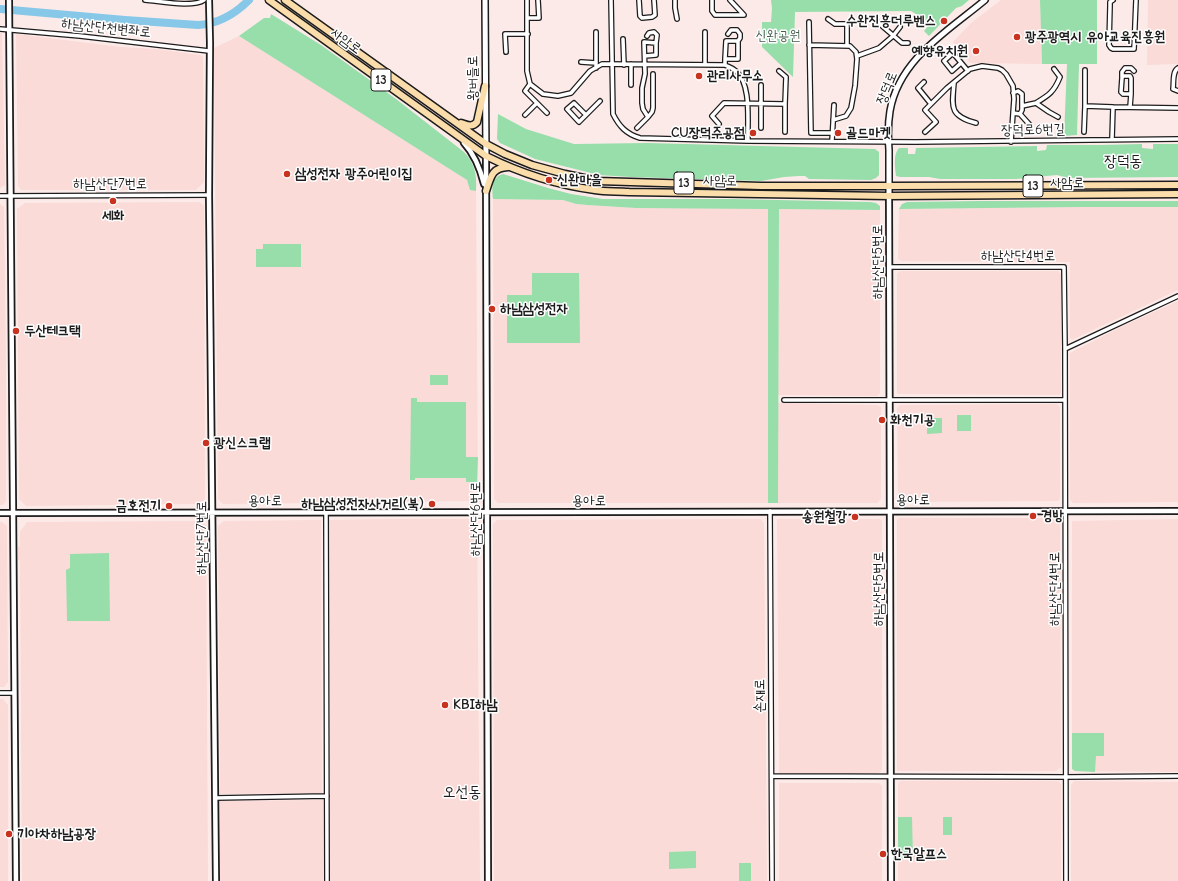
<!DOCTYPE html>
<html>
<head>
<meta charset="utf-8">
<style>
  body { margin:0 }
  canvas { display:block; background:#fceae8 }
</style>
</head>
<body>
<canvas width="1178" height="881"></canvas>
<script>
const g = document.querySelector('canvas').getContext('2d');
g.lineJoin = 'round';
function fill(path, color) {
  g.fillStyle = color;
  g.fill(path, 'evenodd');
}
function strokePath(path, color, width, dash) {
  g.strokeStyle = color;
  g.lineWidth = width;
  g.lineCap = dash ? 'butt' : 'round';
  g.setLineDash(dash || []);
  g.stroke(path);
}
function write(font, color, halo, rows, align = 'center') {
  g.font = font + ' "Comic Neue","Poor Story",sans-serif';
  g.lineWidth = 3;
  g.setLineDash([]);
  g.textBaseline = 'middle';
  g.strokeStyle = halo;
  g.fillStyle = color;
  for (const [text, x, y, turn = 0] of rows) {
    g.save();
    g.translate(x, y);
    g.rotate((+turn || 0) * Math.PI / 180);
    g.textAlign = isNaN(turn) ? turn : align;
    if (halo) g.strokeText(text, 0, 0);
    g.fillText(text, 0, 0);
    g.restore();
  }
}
fill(new Path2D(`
  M1001 0H1040L1042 64 971 63 968 61 953 42 971 23Z
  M1148 0H1178V64L1147 65Z
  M0 33H2L5 185 0 188Z
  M16 34 121 47 156 49 200 55 203 57 204 182 196 190H21L18 186Z
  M239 36 467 180 470 190 476 191 478 498 474 501 223 504 218 499 214 48Z
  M493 199 563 200 576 204 587 205 636 208H768V503H498L494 499Z
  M200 202 204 206 205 499 201 504 26 506 19 499 17 209 25 203Z
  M0 204 4 207 6 363V501L3 505H0Z
  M1082 207H1178V290L1072 340 1070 338V262L902 261 899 260 898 258 899 209Z
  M779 209 880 210V393L877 396 778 395Z
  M900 271H1058L1061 274V393L1059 395 899 394 897 393V274Z
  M1178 301V502L1073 503 1070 500V353L1123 326Z
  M778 403 877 405 881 407V499L877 503H778Z
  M1057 404 1060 407V499L1058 501 901 502 898 499 897 408 900 405Z
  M899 518H1058L1060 520 1061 767 1056 771H897V520Z
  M392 519H472L477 524 480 881H330L329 520Z
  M761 519 764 523 767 881H494L493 524 497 520Z
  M777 519H880L882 521V769L879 773 779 774Z
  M1178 519V772L1075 771 1072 769V521Z
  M321 520 322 793 220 794 218 526 221 523 224 521Z
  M201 521 206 525 208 881H22L20 560H18V547H20V532L27 522Z
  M0 522H2L7 526 8 682 4 687H0Z
  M0 699H3L8 705V881H0Z
  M900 781H1059L1061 785V881H898V784Z
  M1074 781 1178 782V881H1071V785Z
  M779 783H879L882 786V881H779Z
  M323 800V881H220L219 801Z`), '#fadbd8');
fill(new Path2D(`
  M771 0H969L962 6 956 8 929 36 924 31 928 26 919 16 911 11 795 12 793 77 762 47V22H771L772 8Z
  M1040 0H1097V64H1079L1077 135 1064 136 1067 64H1042Z
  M271 14 321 45 396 99 464 152C475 163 477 175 476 191L470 190 467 180 239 36 264 18H270Z
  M498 114 526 129 574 144 647 143 875 149 879 152V175L876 178 871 180 809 179 805 176H799L784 177 761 181 631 177 599 175 535 159 500 143 497 139Z
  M1142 144V148L1153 149V144H1178V177L1068 178 1057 175 1016 179H940L929 177H900L896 176C895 167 893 154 899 148H908V154H915L916 148 1037 146V151L1046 150 1047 145H1100Z
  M503 174 548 188 571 194 603 199H732L870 202 876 203 880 206V210L779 209 778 503H768V209L636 208 587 205 576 204 563 200 493 199C492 189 491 177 503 174Z
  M981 201H1178V207H1082L899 209 902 204 907 202Z
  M263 244H301V267H256V249H263Z
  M532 273H579L580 343H507V295H532Z
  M430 375H448V385H430Z
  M411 398H417V402H466V457H478L477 482H466V478H415V480H410Z
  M957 415H971V431H957Z
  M927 418H942V433L927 434Z
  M109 553 110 621H67L66 570 70 568V554Z
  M1072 733H1104V756H1096L1095 772 1075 771 1072 769Z
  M898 817H912L913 859H898Z
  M943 817H952V835H943Z
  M696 851V868L669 869V852Z
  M739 863H751V881H739Z`), '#97deab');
strokePath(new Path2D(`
  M0 9 125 20 198 25C218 24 235 14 249 0`), '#87c8e8', 8);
const minor = new Path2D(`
  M145 0C159 1 193 8 204 0
  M527 0V71L530 84 543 94 558 96 571 93 590 71 602 64 725 65C729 67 733 68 736 71 752 85 747 122 748 141
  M611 0 613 114C619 126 626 134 640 138L748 141 916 142 1178 139
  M639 0 640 16 642 18 652 17 655 15 654 0
  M675 0V8L677 19
  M712 0V11L715 15H744L730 0
  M1113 0 1110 2V6L1109 45 1111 48 1113 49H1134L1136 0
  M528 18H539L538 0
  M828 19 835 24H845L847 25V46
  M874 19 902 43H908
  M809 22 811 133H833
  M0 29 80 36 209 51
  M596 32V68
  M705 32V65
  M728 34 731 30H737L740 34V38L738 41
  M647 36 649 33 654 32 657 35 656 43
  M623 39 624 65
  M809 45 850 46 856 52 857 59 855 86 851 108 846 116 833 120
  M506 52 505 34H528
  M857 56 879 48 893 36 900 27
  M581 62 596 63
  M961 63 952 71 944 61 953 53 968 71
  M631 64V85
  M725 65V59H738V41H726L725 59
  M1178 68C1172 72 1174 82 1173 89L1178 91
  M1085 70V106
  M779 71 786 77 785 104
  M1122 77V72L1125 68H1131L1134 71
  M924 82 918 88 931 104
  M954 83C952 107 949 116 976 123
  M530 84 525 91 547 113
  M761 85V128
  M1013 93 1018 91 1022 94V110L1020 114
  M1036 103C1049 95 1054 92 1060 77L1054 69
  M1022 106 1036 103 1049 112 1058 117
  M1113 107 1178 108
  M1130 107 1131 94H1123L1121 92 1122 78 1123 76H1130L1131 78V94
  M1013 113 1020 114 1029 124
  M525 115 537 103
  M586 115 574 103 567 109 579 122 600 101
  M648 117 652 112 653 108V74
  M719 124 712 116 724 103 785 104V132
  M637 128 648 117 643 109 642 103V88L645 74 644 42 656 43V55L645 56
  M925 132 936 122 925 110 947 88 970 69 982 66 998 68 1002 70 1006 74 1013 86 1014 99 1011 142
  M1084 132 1085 106 1113 107 1112 139
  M832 141 834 105
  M0 196 209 195
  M889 267H1064L1065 349 1066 881
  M1065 349 1178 296
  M784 400H1065
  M770 511 772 881
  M326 512 327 881
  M0 693H14
  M772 776 1066 777 1178 776
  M215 798 327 796`);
const tertiary = new Path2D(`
  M9 0 16 881
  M209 0 210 43 209 195 216 881
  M464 143C475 155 480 168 484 184
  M486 156 488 881
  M889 196 891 881
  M0 513 1178 511`);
const secondary = new Path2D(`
  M485 0 486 156
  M889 196C889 181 889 165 889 150 888 137 888 123 890 111 899 59 948 31 985 0`);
const primary = new Path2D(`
  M269 0 486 156C520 173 557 185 595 190 606 192 617 191 629 192L889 196 1178 194
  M285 0 486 144 505 154 532 165 565 174 598 181 761 186H889L1178 185
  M461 123C467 125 472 128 477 122L485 86
  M486 191C491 177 491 168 508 167`);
strokePath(minor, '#1c1c1c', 6);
strokePath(tertiary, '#1c1c1c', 8);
strokePath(secondary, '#1c1c1c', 8);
strokePath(primary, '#1c1c1c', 9);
strokePath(minor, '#fff', 3.5);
strokePath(tertiary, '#fff', 4.5);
strokePath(secondary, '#fff', 5);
strokePath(primary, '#faddab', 6);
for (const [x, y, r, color] of [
  [944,21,4,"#c8321e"],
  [1017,37,4,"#c8321e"],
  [976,51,4,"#c8321e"],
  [699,76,4,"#c8321e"],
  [753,133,4,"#c8321e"],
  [838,133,4,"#c8321e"],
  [287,174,4,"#c8321e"],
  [549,180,4,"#c8321e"],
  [113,201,4,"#c8321e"],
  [492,309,4,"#c8321e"],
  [16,331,4,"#c8321e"],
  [882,420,4,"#c8321e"],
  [206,443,4,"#c8321e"],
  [432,504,4,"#c8321e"],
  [169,506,4,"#c8321e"],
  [1033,516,4,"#c8321e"],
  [855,517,4,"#c8321e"],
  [445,705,4,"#c8321e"],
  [9,834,4,"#c8321e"],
  [883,854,4,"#c8321e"]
]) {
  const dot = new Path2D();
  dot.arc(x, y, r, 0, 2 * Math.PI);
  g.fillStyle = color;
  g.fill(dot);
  strokePath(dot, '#fff', 1.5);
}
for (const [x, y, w] of [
  [381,80,20],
  [684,183,20],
  [1033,186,20]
]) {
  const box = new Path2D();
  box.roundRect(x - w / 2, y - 11, w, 22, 3);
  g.fillStyle = '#fff';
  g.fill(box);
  strokePath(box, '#1c1c1c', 1);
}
write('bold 13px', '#1c1c1c', null, [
  ["13",381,80],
  ["13",684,183],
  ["13",1033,186]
]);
write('bold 14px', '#1c1c1c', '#fff', [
  ["수완진흥더루벤스",936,21,"right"],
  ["광주광역시 유아교육진흥원",1025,37],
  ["예향유치원",968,51,"right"],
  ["관리사무소",707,76],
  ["CU장덕주공점",745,133,"right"],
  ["골드마켓",846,133],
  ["삼성전자 광주어린이집",295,174],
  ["신완마을",557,180],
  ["세화",113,216,"center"],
  ["하남삼성전자",500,309],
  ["두산테크택",24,331],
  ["화천기공",890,420],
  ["광신스크랩",214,443],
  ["하남삼성전자사거리(북)",424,504,"right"],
  ["금호전기",161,506,"right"],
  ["경방",1041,516],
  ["송원철강",847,517,"right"],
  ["KBI하남",453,705],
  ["기아차하남공장",17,834],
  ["한국알프스",891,854]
], 'left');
write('14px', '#1c1c1c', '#fff', [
  ["하남산단천변좌로",106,28,6],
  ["사암로",346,41,36],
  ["왕버들로",473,78,-90],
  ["장덕로",887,88,-68],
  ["장덕로6번길",1033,130,-1],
  ["사암로",720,181,1],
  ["사암로",1067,183],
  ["하남산단7번로",110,184],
  ["하남산단4번로",1018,256],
  ["하남산단5번로",878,262,-90],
  ["용아로",913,500],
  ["용아로",265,501],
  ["용아로",589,501],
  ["하남산단6번로",476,519,-90],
  ["하남산단7번로",202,538,-90],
  ["하남산단5번로",879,589,-90],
  ["하남산단4번로",1055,589,-90],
  ["손재로",760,696,-90]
]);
write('14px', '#47604e', '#fff', [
  ["신완공원",778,36]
]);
write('16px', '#1c1c1c', '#fff', [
  ["장덕동",1123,161],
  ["오선동",462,792]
]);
</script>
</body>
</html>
